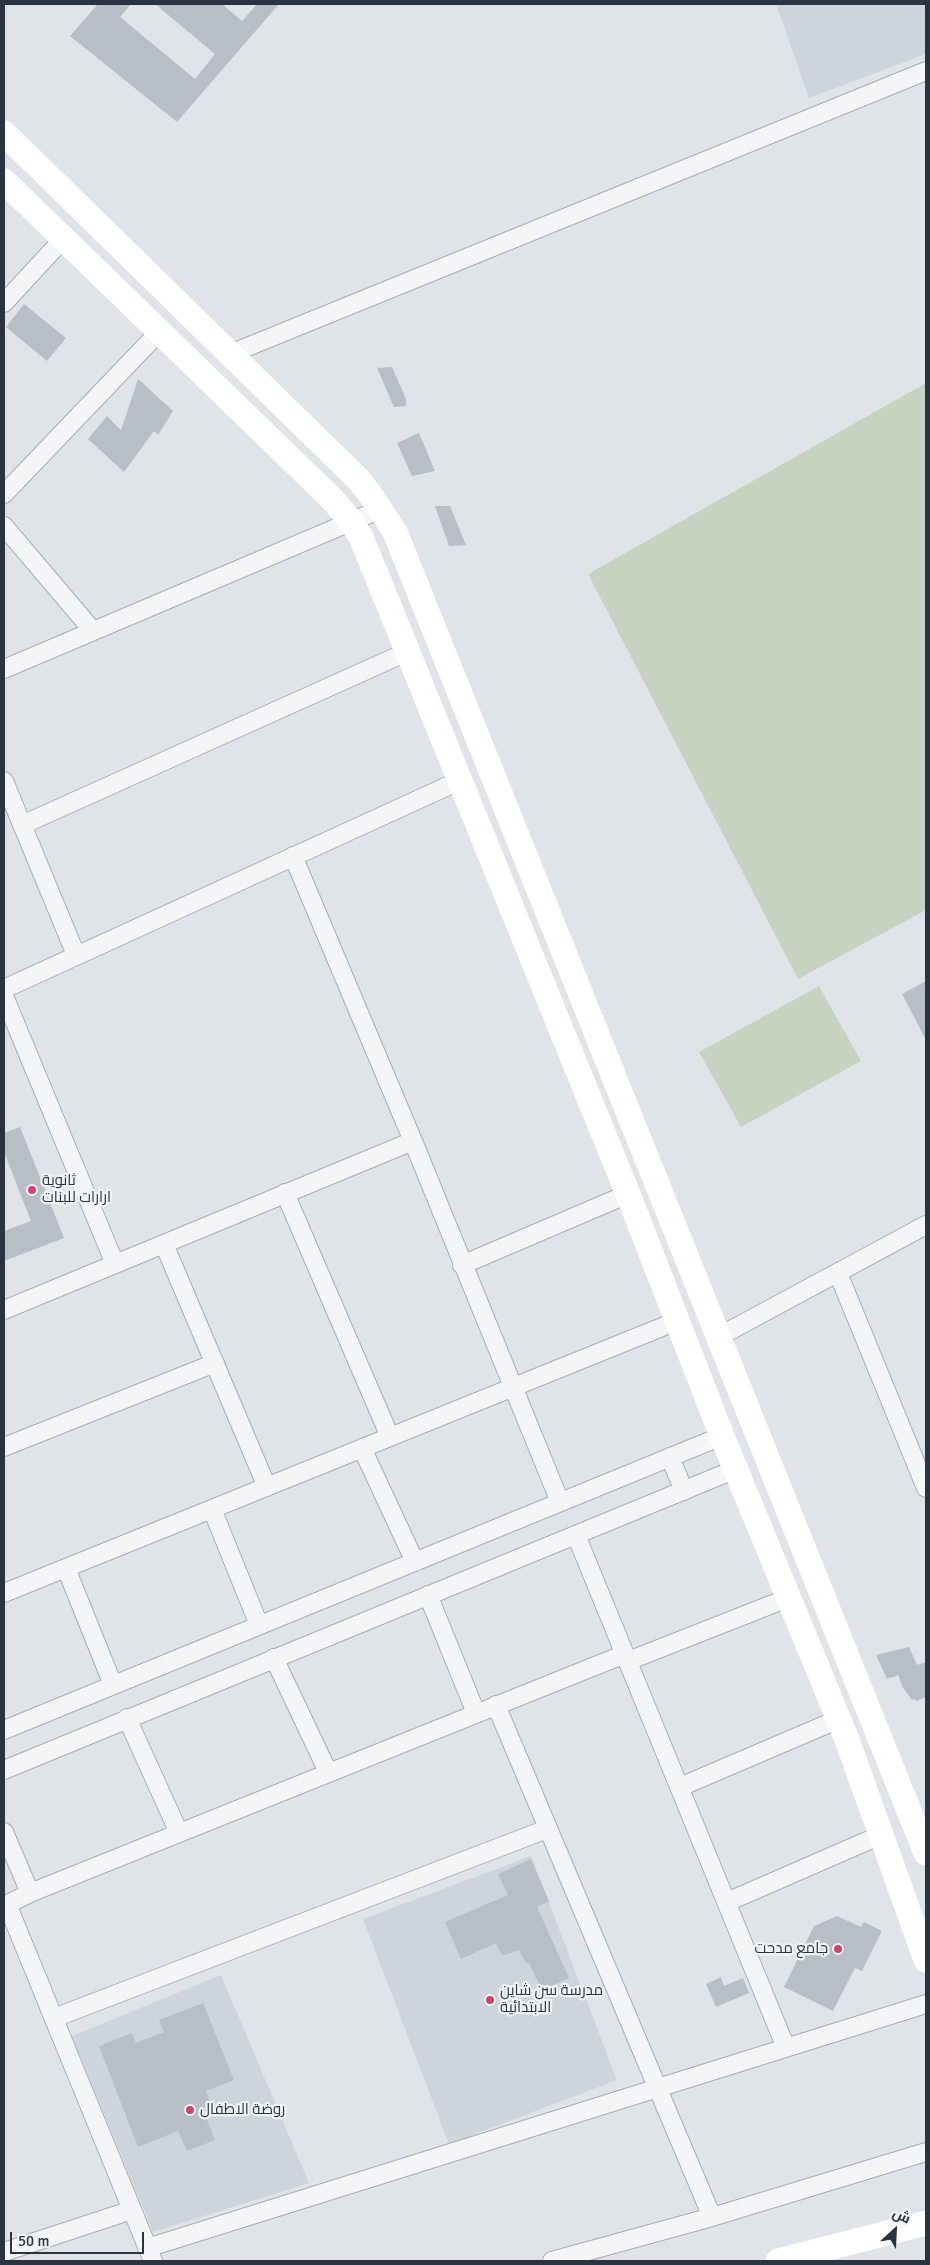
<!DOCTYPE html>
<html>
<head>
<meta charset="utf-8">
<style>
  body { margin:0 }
  #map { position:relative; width:930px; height:2265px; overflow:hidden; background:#e0e4e9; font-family:Signika,Cairo,sans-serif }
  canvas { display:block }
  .frame { position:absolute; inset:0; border:5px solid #293440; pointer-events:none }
  .north { position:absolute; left:870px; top:2205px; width:50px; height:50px; -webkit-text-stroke:4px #f0f3f6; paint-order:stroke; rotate:25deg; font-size:14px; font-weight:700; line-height:20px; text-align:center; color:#293440 }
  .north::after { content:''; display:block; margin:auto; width:18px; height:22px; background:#293440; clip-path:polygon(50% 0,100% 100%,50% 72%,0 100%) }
  .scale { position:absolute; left:10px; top:2232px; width:134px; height:22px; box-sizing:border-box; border:2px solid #293440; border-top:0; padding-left:6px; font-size:15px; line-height:18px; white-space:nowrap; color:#293440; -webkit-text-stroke:4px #f0f3f6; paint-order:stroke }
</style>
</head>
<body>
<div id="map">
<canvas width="930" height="2265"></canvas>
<div class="frame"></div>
<div class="north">ش</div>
<div class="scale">50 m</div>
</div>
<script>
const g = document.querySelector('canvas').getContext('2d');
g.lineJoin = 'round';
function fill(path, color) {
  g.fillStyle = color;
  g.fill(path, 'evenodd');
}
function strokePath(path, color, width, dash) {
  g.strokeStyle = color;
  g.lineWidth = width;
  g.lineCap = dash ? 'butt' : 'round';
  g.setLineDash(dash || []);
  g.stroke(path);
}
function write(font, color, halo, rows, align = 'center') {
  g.font = font + ' Signika,Cairo,sans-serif';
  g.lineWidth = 4.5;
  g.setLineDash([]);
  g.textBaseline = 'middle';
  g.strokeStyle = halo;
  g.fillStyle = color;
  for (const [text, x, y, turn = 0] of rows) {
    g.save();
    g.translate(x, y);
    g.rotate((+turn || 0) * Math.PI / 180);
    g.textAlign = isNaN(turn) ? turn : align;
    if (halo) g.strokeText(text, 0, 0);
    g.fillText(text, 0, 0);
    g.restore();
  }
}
fill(new Path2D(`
  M776 4H926V54L809 98Z
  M531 1856 617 2080 449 2144 363 1919Z
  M221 1975 309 2183 153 2232 72 2036Z`), '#ced4db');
fill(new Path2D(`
  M926 383V910L798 979 588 574Z
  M819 986 861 1061 741 1127 699 1052Z`), '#c7d3c1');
fill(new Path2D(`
  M98 4H131L120 17 195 79 215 54 155 4H222L242 21 257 4H279L177 122 70 36Z
  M24 304 66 338 47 361 6 327Z
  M392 367 406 399V406L394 407 377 368Z
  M138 379 173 411 158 435 154 431 124 472 88 439 107 416 121 430Z
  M419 433 435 471 412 476 397 443Z
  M435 506H450L466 545 449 546Z
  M926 981V1040L902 994Z
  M20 1127 64 1238 4 1261V1231L31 1221 4 1152V1133Z
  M909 1647 917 1665 926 1662V1697L916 1701 915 1699 912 1700 902 1686 898 1675 887 1679 876 1655Z
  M531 1859 549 1901 537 1907 569 1978 542 1990 529 1963 526 1964 519 1950 502 1956 496 1943 461 1959 445 1922 508 1895 498 1874Z
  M837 1916 861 1927 864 1922 882 1931 862 1971 855 1968 833 2011 784 1987 814 1926Z
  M721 1977 724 1986 743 1978 749 1993 716 2007 706 1984Z
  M203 2003 234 2080 206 2091 213 2108 204 2112 215 2140 187 2151 178 2131 138 2147 99 2046 132 2033 136 2043 164 2032 159 2020Z`), '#b7bec6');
const street = new Path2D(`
  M4 303 64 238
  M230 354 926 71
  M4 494 159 332
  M4 526 93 631
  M4 669 381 509
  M4 781 76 955
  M22 825 409 651
  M293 856 413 1141 560 1502
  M4 989 461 780
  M4 996 115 1264
  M285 1193 390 1437
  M164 1244 267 1487
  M462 1265 628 1194
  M838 1273 926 1488
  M4 1310 413 1141
  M720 1336 926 1225
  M4 1447 215 1363
  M362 1448 415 1562
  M670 1457 684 1491
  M212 1509 259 1625
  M576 1535 786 2048
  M66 1568 113 1685
  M4 1593 677 1321
  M428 1595 476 1713
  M274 1658 328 1772
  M628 1661 788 1598
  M496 1705 712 2217
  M127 1718 179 1833
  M4 1730 722 1436
  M4 1770 736 1469
  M680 1787 839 1719
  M4 1832 30 1893
  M727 1902 881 1835
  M7 1904 153 2261
  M4 1906 30 1893 625 1654
  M54 2018 547 1829
  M147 2248 926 2004
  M4 2252 132 2210
  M552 2261 712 2217 926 2152`);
strokePath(street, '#a5acb3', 20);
strokePath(street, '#f3f5f7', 18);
strokePath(new Path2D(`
  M4 133 358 479 370 494 395 532 926 1853
  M4 181 332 499 351 521 361 537 628 1194 722 1436 846 1737 926 1960
  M778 2261 926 2223`), '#fff', 25);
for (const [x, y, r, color] of [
  [32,1190,5,"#cc4768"],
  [838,1949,5,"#cc4768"],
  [490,2000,5,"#cc4768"],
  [190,2110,5,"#cc4768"]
]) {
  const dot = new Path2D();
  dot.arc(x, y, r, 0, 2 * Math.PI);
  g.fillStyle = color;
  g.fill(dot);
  strokePath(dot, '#f0f3f6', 2);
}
write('15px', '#293440', '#f0f3f6', [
  ["ثانوية",42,1181],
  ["ارارات للبنات",42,1198],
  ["جامع مدحت",828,1949,"right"],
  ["مدرسة سن شاين",500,1991],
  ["الابتدائية",500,2008],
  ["روضة الاطفال",200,2110]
], 'left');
</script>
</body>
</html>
